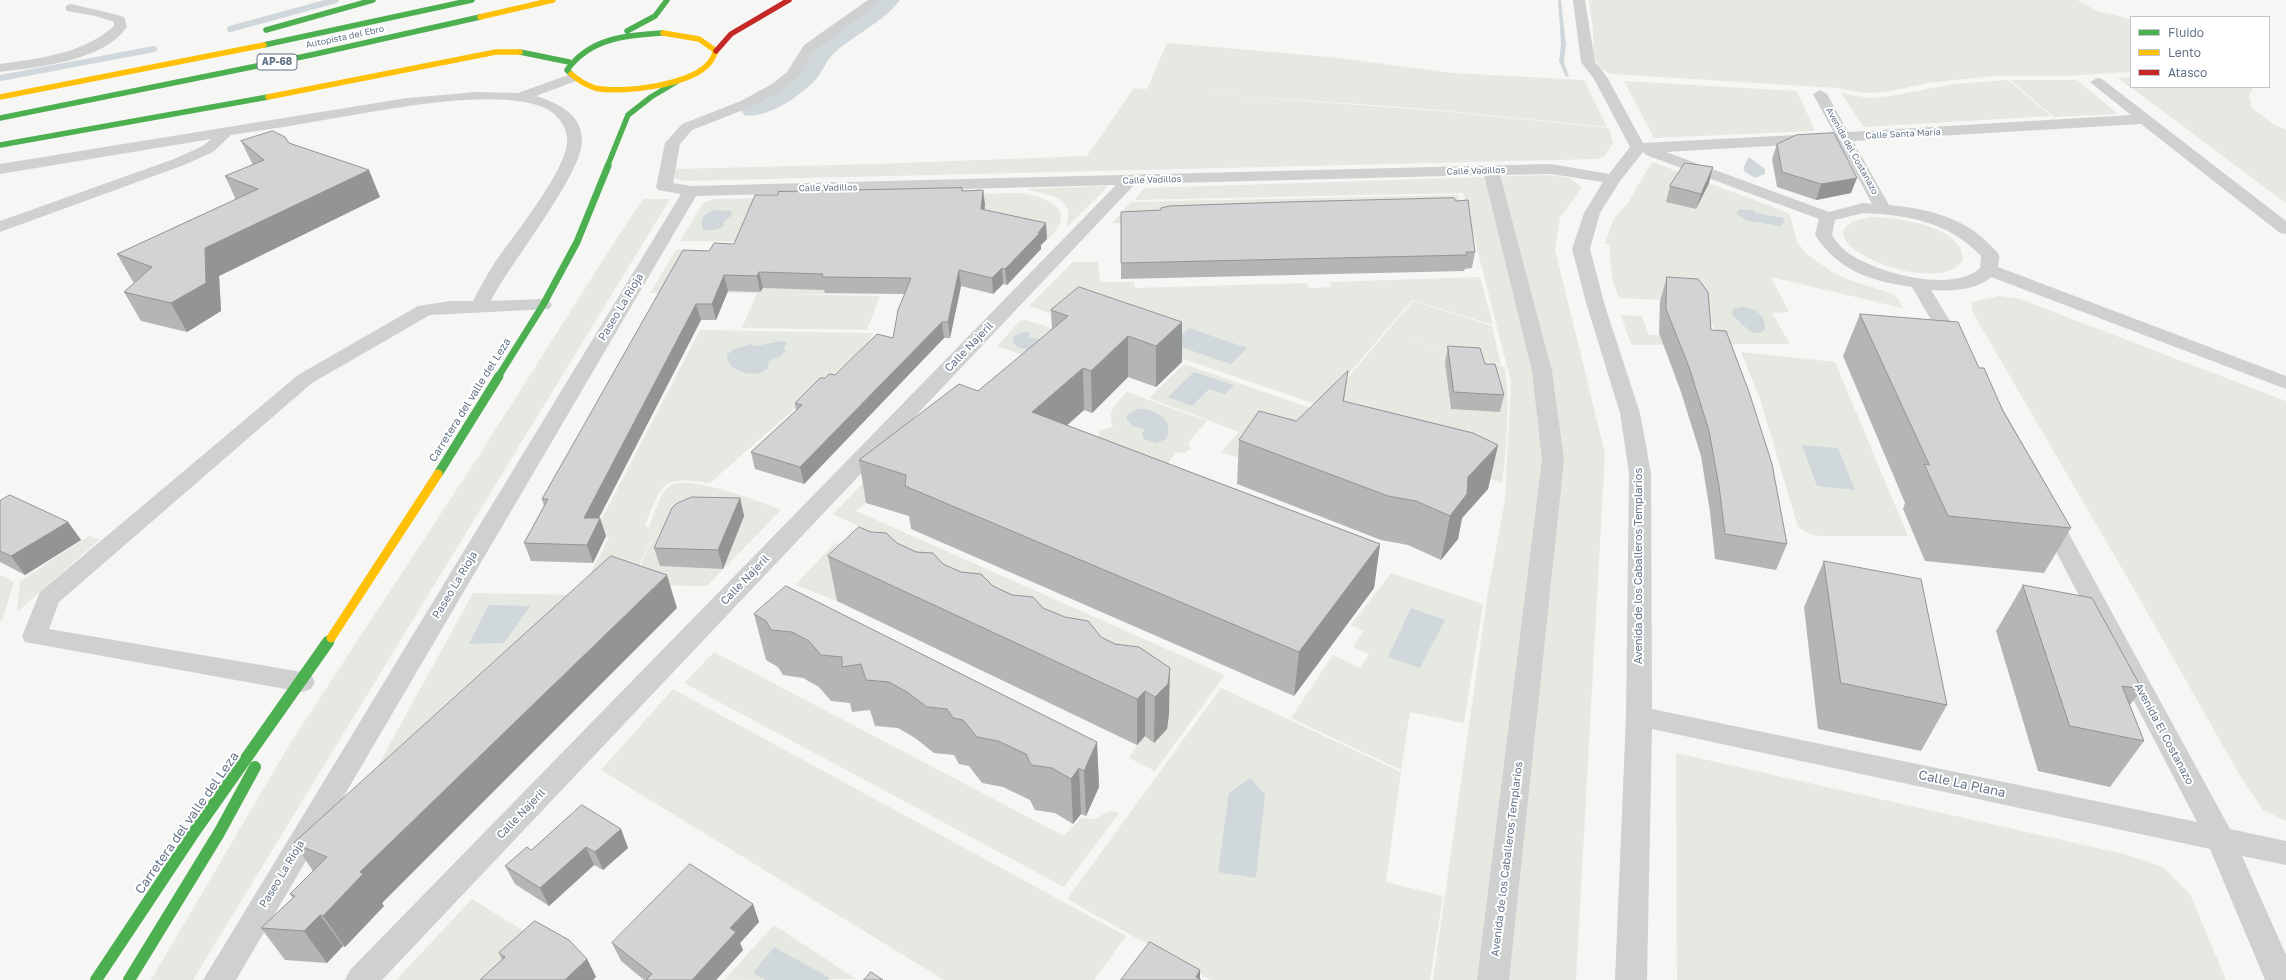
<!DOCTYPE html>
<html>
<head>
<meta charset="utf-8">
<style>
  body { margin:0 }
  #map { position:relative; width:2286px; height:980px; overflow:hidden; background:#f6f6f4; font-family:"Golos Text",sans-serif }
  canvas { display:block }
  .legend { position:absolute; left:2130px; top:16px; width:140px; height:72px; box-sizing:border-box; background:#fff; border:1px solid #c1c7cf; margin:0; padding:5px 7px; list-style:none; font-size:12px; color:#637487 }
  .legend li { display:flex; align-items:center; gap:8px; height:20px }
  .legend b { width:20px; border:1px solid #c1c7cf }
</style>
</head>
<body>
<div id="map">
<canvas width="2286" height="980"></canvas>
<ul class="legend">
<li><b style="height:5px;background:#4caf50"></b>Fluido</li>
<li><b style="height:5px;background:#ffc107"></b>Lento</li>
<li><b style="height:5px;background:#c62828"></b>Atasco</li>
</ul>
</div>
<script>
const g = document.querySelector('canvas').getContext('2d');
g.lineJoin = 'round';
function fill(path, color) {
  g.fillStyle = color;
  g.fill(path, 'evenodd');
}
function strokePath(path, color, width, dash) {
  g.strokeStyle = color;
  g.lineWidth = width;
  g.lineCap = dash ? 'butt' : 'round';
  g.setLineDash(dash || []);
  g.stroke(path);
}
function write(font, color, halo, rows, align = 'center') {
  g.font = font + ' "Golos Text",sans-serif';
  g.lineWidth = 4;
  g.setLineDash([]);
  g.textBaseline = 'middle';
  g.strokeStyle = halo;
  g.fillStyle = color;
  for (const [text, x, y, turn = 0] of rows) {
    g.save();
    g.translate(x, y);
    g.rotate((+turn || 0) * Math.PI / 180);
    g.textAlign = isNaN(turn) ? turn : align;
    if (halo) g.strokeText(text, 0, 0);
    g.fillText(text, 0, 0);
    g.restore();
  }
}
fill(new Path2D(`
  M1589 0H2077L2097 11 2131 19V72L2065 76H1993L1929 83 1886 92 1864 93 1836 88 1612 74 1600 69 1593 55V30Z
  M1167 43 1330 57 1453 73 1584 80 1607 127 1416 108 1197 93 1439 111 1609 128 1613 143 1604 157 1597 159 684 181 671 177 674 169 875 164 1087 156 1134 88 1147 89Z
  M2131 77V87H2254L2249 95 2252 108 2275 125 2286 130V203L2118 78Z
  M2008 80 2051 116 1864 127 1841 93 1869 98 1891 96 1954 84Z
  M2010 80H2077L2118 114 2054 117Z
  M1624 81 1797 91 1815 131 1654 138Z
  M1652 162 1781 210 1790 215 1797 242 1806 253 1832 272 1849 280 1893 294 1899 300 1902 308 1771 277 1789 312 1772 313 1790 344 1631 345 1621 315 1642 316 1649 335 1718 337 1702 302 1619 298 1612 278 1609 244H1605L1614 218 1627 204Z
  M1546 175 1570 178 1582 187 1560 218 1555 250 1605 453 1576 980H1433L1487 598 1505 500 1511 382 1463 193 1134 200 1145 188Z
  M1108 186 1067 227C1066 222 1069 217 1068 211 1064 193 1040 195 1027 189Z
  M1020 193C1046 196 1080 210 1049 238L1009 230 938 244 680 241 703 203 714 199Z
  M1458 195 1463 214 1112 223 1131 202Z
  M643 199H670L193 980H151L291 742 478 457 617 238Z
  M1871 217C1895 217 1964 226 1963 260 1936 303 1781 232 1871 217Z
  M676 250 942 255 928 294H785L880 296 867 330 742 328 757 293H650Z
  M1073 262H1098L1100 282H1134L1135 288 1307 283 1309 288 1332 287 1330 282 1480 277 1493 325 1412 300 1321 406 1029 306Z
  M2000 296 2020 299 2286 401V821L2263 810 2239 774 2138 596 1973 313 1971 302Z
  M1413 301 1492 326 1501 365 1397 336 1505 367C1510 404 1507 445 1502 483L1313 419Z
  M1026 320 1054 329 1036 360 997 346 1020 321Z
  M700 330 873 333 867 345 710 483C698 482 679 478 669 483 659 487 648 517 645 527H649C654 516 659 494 669 486 686 473 761 502 781 510L707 586 632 585 657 528 630 585 585 584 609 537 586 535 599 524Z
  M1741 352 1835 362 1908 536H1821L1810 534 1798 527 1760 399Z
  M1184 364 1310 408 1279 449 1248 461 1221 452 1239 432 1149 398Z
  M1127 392 1207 421 1188 443 1191 449 1184 453 1177 452 1156 476 1098 437 1100 430 1113 427C1107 410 1115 405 1127 392Z
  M882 464 899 474 856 511 1225 675 1155 771 1129 758 1137 745 837 601 795 585 835 543 845 545 860 527 833 514Z
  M89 536 99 540 17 612 20 581Z
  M1391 573 1483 604 1464 723 1410 712 1401 770 1291 718 1333 655 1360 668 1369 654 1353 647 1364 631 1351 625Z
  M0 575 14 582 2 621H0Z
  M473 593 583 595 358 802Z
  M714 652 1064 836 1081 818 1095 819 1110 811 1119 813 1064 887 684 683Z
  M1221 688 1401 772 1386 882 1443 896 1430 980H1211L1067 899Z
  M673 689 1126 936 1094 980H944L601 770Z
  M1676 753 2124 854 2163 867 2190 894 2226 980H1677Z
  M472 899 535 938 499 980H396Z
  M774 925 856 979 724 980Z`), '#e5e9e2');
fill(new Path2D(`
  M1558 0H1561L1566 45 1564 62 1569 76 1566 77 1559 61 1561 44Z
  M1749 157 1765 169V174L1755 178 1745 172 1743 168Z
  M1740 209 1753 210 1756 213 1783 218 1784 222 1780 226 1745 220 1737 214V211Z
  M716 210 731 211 732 215 723 222 724 226 716 230H704L702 227C700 217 707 212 716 210Z
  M1742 307C1756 308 1766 315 1765 330 1752 340 1742 322 1732 315L1733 309Z
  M1189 328 1247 348 1231 364 1172 344Z
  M1024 332 1030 333 1029 337 1040 339 1031 350 1020 348 1013 343 1014 336Z
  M782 341 787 343 783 349 786 350 780 357 769 361 768 368C758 380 726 372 727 355L732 350 751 344 755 346Z
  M1194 372 1234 385 1225 394 1209 389 1192 406 1168 397Z
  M1138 409C1154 408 1176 420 1166 439L1157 443 1144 439 1142 434 1144 429 1132 426 1126 419 1129 413Z
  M1802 445 1838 448 1855 490 1817 486Z
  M489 605 530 606 504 643 469 644Z
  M1411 608 1445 620 1420 668 1388 657Z
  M1250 778 1265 795 1256 878 1218 872 1229 793Z
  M774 947 830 978 828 980H765L753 973Z`), '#d0d8dc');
strokePath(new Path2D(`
  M230 29 336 0
  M0 78 154 49`), '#d0d8dc', 6);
fill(new Path2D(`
  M878 0H900C886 20 851 37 833 54 827 60 823 70 818 77 804 94 766 120 744 115L741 110 744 105 786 84 803 68 816 48Z`), '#d0d8dc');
fill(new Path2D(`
  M868 0H882L814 51 797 78 782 90 751 107 692 130 680 144 673 183 691 186 1551 164 1609 174 1630 147 1594 79 1581 62 1573 0H1585L1595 62 1607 77 1643 143 1834 133 1813 94 1820 90 1827 94 1848 132 2131 115 2090 82 2097 78 2102 79 2286 221V234L2280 233 2141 124 1853 141 1889 205C1924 208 1963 217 1988 243 1991 246 1997 251 1999 255 2000 258 1998 264 1998 267L2286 376V389L1991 277C1976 291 1951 291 1931 290L1966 347 1963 351 1956 353 1949 351 1912 287C1870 281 1839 271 1815 235L1819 219 1646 155 1643 152 1620 181 1600 213 1590 249 1605 306 1640 413 1651 473 1652 709 2197 822 2037 515 2040 510 2048 508 2056 510 2230 829 2286 841V865L2242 856 2286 955V980H2265L2210 849 1652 729 1647 980H1615L1626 716 1629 473 1620 413 1587 306 1572 249 1584 213 1603 182 1551 174 1500 175 1552 371 1564 460 1509 980H1477L1542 460 1532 371 1484 175 1135 184 382 980H345L350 970 1116 185 696 196 236 980H203L681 194 658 190 656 187 665 143 682 124 741 101 772 84 787 72 804 45ZM1839 142 1872 204 1863 203 1829 212 1666 152ZM1863 213C1908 215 1949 222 1981 256L1980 268C1953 293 1882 274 1853 256 1844 251 1837 243 1832 235L1835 220Z
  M71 4 118 15 124 17 127 27C104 61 38 67 0 72V64C41 58 82 54 114 26V22L95 16 67 11 65 8 67 5Z
  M571 74 576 75 578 78 576 81 536 96C557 103 581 113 582 139 584 173 509 264 491 301L543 299 549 301 552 305 549 309 430 315 312 383 59 602 49 629 302 672 311 675 315 682 311 689 302 692 25 642 22 636 40 592 298 375 418 306 450 301H473C479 289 485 278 492 267 509 241 571 166 567 138 566 126 558 115 547 109 502 87 397 108 347 116 309 123 270 129 231 135L213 152 184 165 0 232V221L174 159 203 146 211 139 0 174V164L407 98 477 92 518 93Z`), '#cfd1d1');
strokePath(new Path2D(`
  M266 30 373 0
  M627 31 655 16 667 0
  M264 45 472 0
  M520 52 569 62
  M571 74 567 70C590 38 626 35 663 33
  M0 118 311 55 480 17
  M0 145 268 97
  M607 167 628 115 651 97 676 82`), '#4caf50', 5.5);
strokePath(new Path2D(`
  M498 377 543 305 577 242 608 166`), '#4caf50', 7);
strokePath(new Path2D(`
  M438 474 499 376
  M328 643 331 638`), '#4caf50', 9);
strokePath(new Path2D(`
  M96 980 195 831 328 642
  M129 980 219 833 255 767`), '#4caf50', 12);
strokePath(new Path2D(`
  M480 17 553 0
  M571 74C578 80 586 85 595 88 622 94 693 85 710 62 713 59 714 54 716 51L699 39 663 33
  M0 97 264 45
  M268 97 496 52H520`), '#ffc107', 5.5);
strokePath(new Path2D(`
  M331 638 438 474`), '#ffc107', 9);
strokePath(new Path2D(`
  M716 51 731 34 789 0`), '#c62828', 5.5);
fill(new Path2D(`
  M241 141 289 143 380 197 219 276 221 311 187 332 141 321 124 292 135 282H133L117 254 236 200 225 176 253 165Z
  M1777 144 1851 193 1816 200 1777 187 1772 159Z
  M1709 183 1696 209 1666 202 1670 186Z
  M962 188 963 191 983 190 985 205 984 210 1047 239 1041 245V249L1007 285 1003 284 993 294 961 286 950 338H944L804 484 755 469 751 452 796 411 795 403 825 378 835 375 893 338 905 294 825 293 824 290 763 288 760 292 728 291 716 320H701L599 518H600L606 536 593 563 531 561 524 543 544 506 542 499 709 251 734 244 778 195Z
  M1475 252 1472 268 1465 269 1464 271 1121 279V263Z
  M1667 277 1711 330 1787 544 1776 570 1715 559 1710 512 1701 456 1681 392 1659 333 1660 301Z
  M1051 310 1182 322V362L1156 387 1128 377 1092 413 1084 410 1067 425 1380 544 1374 588 1294 696 911 529 909 516 866 503 859 460 978 391 1052 330Z
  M1860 314 1979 368 2071 528 2044 573 1925 561 1903 509 1905 503 1843 356Z
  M1448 346 1485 364 1504 395 1500 412 1451 409 1445 363Z
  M1344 402 1498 445 1488 489 1462 518 1458 539 1441 560 1408 545 1381 540 1237 484 1239 440 1296 421Z
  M740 498 744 516 723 569 660 566 654 548Z
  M0 501 68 522 81 540 25 575 0 562Z
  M897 543 961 572 1043 608 1115 644 1169 714 1167 729 1154 743 1145 736 1137 745 837 601 828 556Z
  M1824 561 1947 705 1921 751 1818 729 1804 607Z
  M2023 585 2142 689 2130 705 2144 741 2110 787 2038 771 1996 631Z
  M677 608 382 903 384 906 345 947 343 946 327 963 285 960 261 928 293 898 290 894 313 871 294 843Z
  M754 614 1097 742 1099 787 1086 816 1081 814 1073 824 1055 813 1035 810 1030 800 1003 787 982 783 969 766 959 764 954 755 934 753 915 738 898 728 875 726 870 710 852 712 850 703 831 701 819 687 803 678 783 675 778 667 766 660Z
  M621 829 628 848 603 870 594 865 549 906 515 884 505 866 531 850Z
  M753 904 759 922 740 943 743 950 716 980H644L621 961 612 943Z
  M499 953 587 959 596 977 593 980H480L502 960Z`), '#b5b5b6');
fill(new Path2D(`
  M1713 167 1709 183 1696 209 1701 194Z
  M369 170 380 197 219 276 221 311 187 332 171 303 205 248Z
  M1857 178 1851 193 1816 200 1821 184Z
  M983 190 985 205 982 225 981 209Z
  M1046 223 1047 239 1041 245V249L1007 285 1005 269Z
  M1002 268 1003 284 993 294 992 278Z
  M959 270 961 286 950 338 948 322Z
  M759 272 763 288 760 292 757 276Z
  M724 275 728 291 716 320 712 304Z
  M696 304 701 320 590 535 584 518Z
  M942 322 944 338 804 484 800 467Z
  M1182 322V362L1156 387V346Z
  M1128 336V377L1092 413 1091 371Z
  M1083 368 1084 410 1035 454 1032 412Z
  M1348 371 1342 414 1343 401Z
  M1498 445 1488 489 1462 518 1458 539 1441 560 1450 516 1468 477Z
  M740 498 744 516 723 569 718 550Z
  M600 518 606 536 593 563 587 545Z
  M68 522 81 540 25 575 11 556Z
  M1380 544 1374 588 1294 696 1299 652Z
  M667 575 677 608 382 903 384 906 345 947 323 916 360 872Z
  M1170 668 1169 714 1167 729 1154 743 1155 697Z
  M1145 691V736L1137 745V699Z
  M1097 742 1099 787 1086 816 1084 771Z
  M1079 768 1081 814 1073 824 1071 779Z
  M621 829 628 848 603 870 595 852Z
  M586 847 594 865 549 906 540 888Z
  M753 904 759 922 740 943 743 950 716 980H692L730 928Z
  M320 915 343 946 327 963 304 931Z
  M587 959 596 977 593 980H565Z
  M1200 970V980L1196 977Z`), '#939494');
const building = new Path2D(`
  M273 131 285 137 289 143 369 170 205 248 206 283 171 303 124 292 152 267 117 254 258 189 225 176 264 160 241 141Z
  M1834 133 1857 178 1821 184 1782 172 1777 144 1796 135Z
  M1685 163 1713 167 1701 194 1670 186Z
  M962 188V191L983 190 981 209 1046 223 1038 233H1040L1005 269 1002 268 992 278 959 270 948 322H942L800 467 751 452 802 405 795 403 820 378H825L829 374 835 375 877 334 893 338 898 310 911 278 822 277 823 274 759 272 757 276 724 275 712 304H696L584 518H600L587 545 524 543 548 499H542L683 250 709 251 714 243 734 244 755 195H778V192Z
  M1454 198 1456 201 1468 200 1475 252H1466L1467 255 1121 263V212L1161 210V208L1169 206 1286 202Z
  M1667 277 1698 279 1708 292 1711 330 1726 331 1749 392 1772 464 1787 544 1725 534 1719 486 1709 431 1689 367 1666 309Z
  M1079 287 1182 322 1156 346 1128 336 1091 371 1083 368 1032 412 1380 544 1299 652 905 486 906 475 859 460 959 384 978 391 1068 316 1051 310Z
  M1860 314 1958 322 1979 368H1984L2003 411 2071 528 1948 516 1924 464 1929 465Z
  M1448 346 1480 348 1485 364H1495L1504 395 1454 392Z
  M1348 371 1343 401 1473 433 1498 445 1468 477 1467 494 1450 516 1416 501 1388 496 1239 440 1259 411 1296 421Z
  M10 495 68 522 11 556 0 551V501Z
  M692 497 740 498 718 550 654 548 672 508 676 504Z
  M859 527 871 532 886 533 897 543 916 552 933 553 943 564 961 572 981 574 993 586 1012 595 1033 597 1043 608 1065 617 1088 621 1101 637 1115 644 1139 647 1170 668 1168 684 1155 697 1145 691 1137 699 828 556Z
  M611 556 667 575 360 872 363 874 323 916 320 915 304 931 261 928 295 896 290 894 327 857 294 843Z
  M1824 561 1921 579 1947 705 1841 683Z
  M2023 585 2092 598 2142 689 2122 686 2144 741 2070 726Z
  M786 586 1097 742 1084 771 1079 768 1071 779 1052 768 1031 765 1026 754 998 741 977 737 963 720 953 718 947 709 927 707 907 692 889 682 866 680 861 664 842 667V657L821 655 809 641 792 632 771 630 766 621 754 614Z
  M582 805 621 829 595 852 586 847 540 888 505 866 527 847 531 850Z
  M690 864 753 904 730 928 736 932 692 980H646L652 974 612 943Z
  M535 921 569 940 587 959 565 980H480L505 957 499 953Z
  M1150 942 1200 970 1196 977 1201 980H1121Z
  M871 972 883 980H864Z`);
fill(building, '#d2d3d4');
strokePath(building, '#939494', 1);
write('9px', '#637487', '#fff', [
  ["Autopista del Ebro",345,37,-12],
  ["Calle Santa María",1903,134,-3],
  ["Avenida del Costanazo",1852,151,61],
  ["Calle Vadillos",1476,171,-2],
  ["Calle Vadillos",1152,180,-2],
  ["Calle Vadillos",828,188,-1]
]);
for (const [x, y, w] of [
  [277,62,40]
]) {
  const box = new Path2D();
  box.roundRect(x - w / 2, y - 8, w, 16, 3);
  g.fillStyle = '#fff';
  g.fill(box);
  strokePath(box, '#637487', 1);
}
write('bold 10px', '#637487', null, [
  ["AP-68",277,62]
]);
write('11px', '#637487', '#fff', [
  ["Paseo La Rioja",621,307,-59],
  ["Calle Najeril",969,347,-46],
  ["Carretera del valle del Leza",470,400,-58],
  ["Avenida de los Caballeros Templarios",1639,566,-90],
  ["Calle Najeril",745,580,-46],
  ["Paseo La Rioja",455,585,-59],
  ["Avenida El Costanazo",2164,734,62],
  ["Calle Najeril",521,814,-46],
  ["Avenida de los Caballeros Templarios",1507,859,-83],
  ["Paseo La Rioja",282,874,-59]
]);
write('13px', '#637487', '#fff', [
  ["Calle La Plana",1962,784,12],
  ["Carretera del valle del Leza",187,823,-55]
]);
</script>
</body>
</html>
